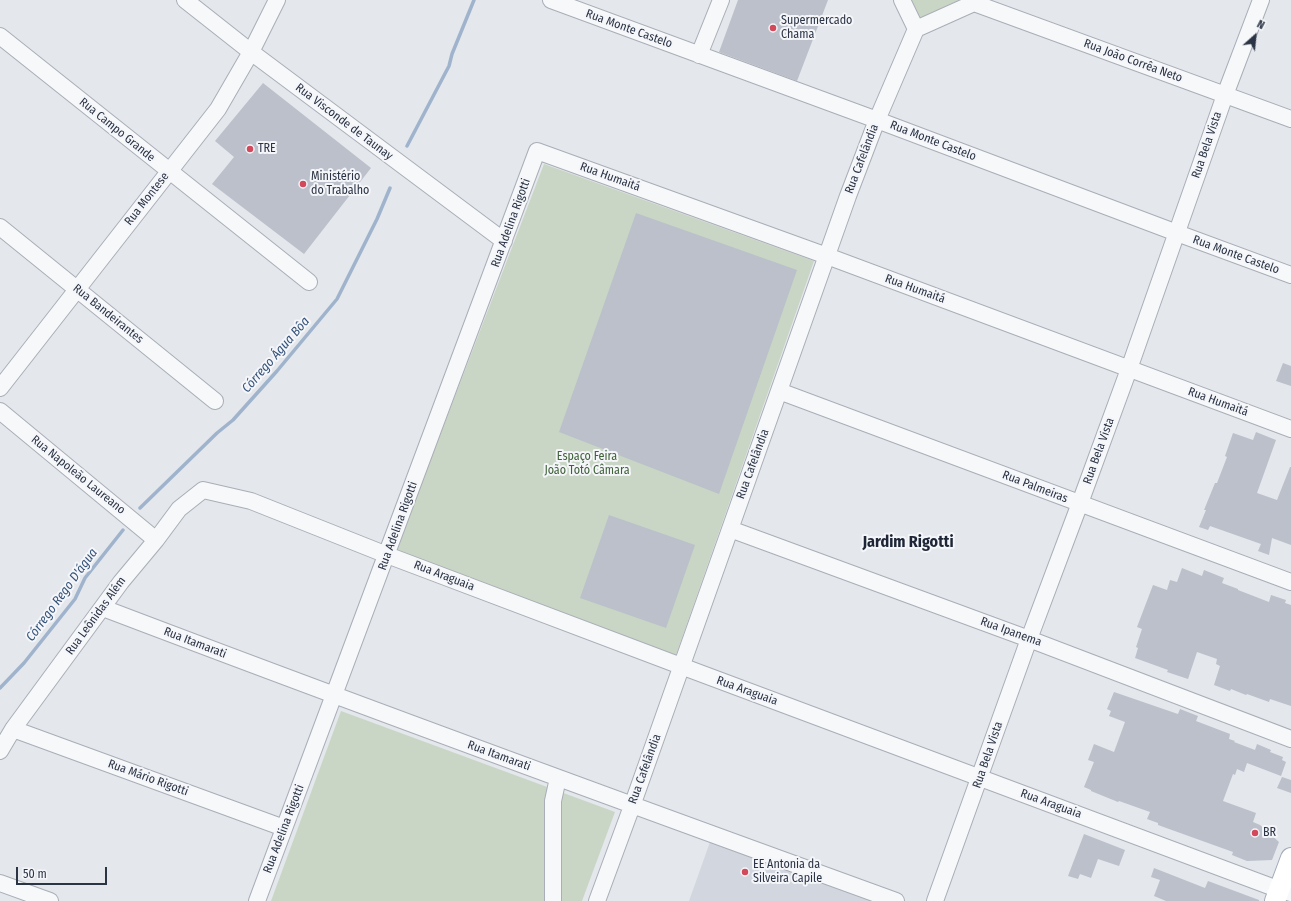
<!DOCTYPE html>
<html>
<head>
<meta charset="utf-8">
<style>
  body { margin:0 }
  #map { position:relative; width:1291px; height:901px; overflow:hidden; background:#e4e7ec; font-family:"Fira Sans Condensed",sans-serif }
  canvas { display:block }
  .north { position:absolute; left:1235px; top:16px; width:40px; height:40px; -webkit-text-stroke:3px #f4f6f9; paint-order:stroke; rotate:27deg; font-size:11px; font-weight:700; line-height:16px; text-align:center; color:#2b3445 }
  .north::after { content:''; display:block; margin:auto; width:14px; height:18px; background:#2b3445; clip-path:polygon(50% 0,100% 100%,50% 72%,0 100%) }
  .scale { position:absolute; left:16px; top:867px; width:91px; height:18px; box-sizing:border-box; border:2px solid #2b3445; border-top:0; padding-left:5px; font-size:12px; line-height:14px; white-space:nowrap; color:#2b3445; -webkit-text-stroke:3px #f4f6f9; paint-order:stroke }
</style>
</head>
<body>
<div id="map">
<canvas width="1291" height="901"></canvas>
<div class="north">N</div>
<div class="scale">50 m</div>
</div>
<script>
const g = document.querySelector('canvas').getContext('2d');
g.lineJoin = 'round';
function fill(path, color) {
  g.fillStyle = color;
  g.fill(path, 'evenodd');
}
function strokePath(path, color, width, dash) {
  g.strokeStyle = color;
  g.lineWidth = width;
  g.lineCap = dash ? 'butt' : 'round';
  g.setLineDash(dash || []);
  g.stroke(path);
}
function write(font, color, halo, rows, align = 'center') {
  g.font = font + ' "Fira Sans Condensed",sans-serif';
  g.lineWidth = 4;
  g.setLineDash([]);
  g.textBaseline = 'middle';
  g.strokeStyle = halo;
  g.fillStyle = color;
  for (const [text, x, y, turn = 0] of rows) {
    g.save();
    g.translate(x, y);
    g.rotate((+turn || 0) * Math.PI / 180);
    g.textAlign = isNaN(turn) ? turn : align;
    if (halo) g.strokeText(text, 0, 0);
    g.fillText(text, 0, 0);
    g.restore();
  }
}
fill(new Path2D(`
  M710 842 873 901H689Z`), '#d2d6de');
fill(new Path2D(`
  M905 0H969L917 26Z
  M544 164 814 261 676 655 396 550Z
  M341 711 615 812 582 901H271Z`), '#c9d6c5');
strokePath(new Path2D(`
  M407 146 449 66 452 54 474 0
  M140 508 217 433 233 420 277 371 337 299 377 219 390 188
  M0 688 24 663 75 599 85 578 123 530`), '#9fb4cc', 3.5);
fill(new Path2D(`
  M738 0H828L797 81 719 52Z
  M263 83 371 168 304 254 212 184 234 157 215 141Z
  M636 213 797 270 719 494 559 432Z
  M1283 363 1291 366V386L1276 381Z
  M1256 432 1276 440 1257 493 1277 500 1290 467H1291V545L1272 538 1269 555 1258 551 1261 544 1210 526 1208 530 1199 527 1206 510H1204L1215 483H1217L1227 457 1225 456 1233 433 1253 440Z
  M609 515 695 545 666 628 580 598Z
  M1182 568 1202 576 1204 570 1224 578 1222 583 1238 589V590L1269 602 1271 595 1286 600 1285 603 1291 605V706L1270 699 1269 702 1247 694 1246 695 1231 689 1230 691 1214 685 1220 666 1216 664 1217 659 1197 652 1188 679 1167 672 1168 670 1135 658 1138 648 1136 647 1142 629 1137 627 1153 585 1167 590 1170 580 1177 582Z
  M1114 692 1175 713 1178 714 1180 709 1198 716 1196 721 1230 734 1229 739 1235 741 1234 742 1255 750 1257 744 1271 750 1270 752 1283 757 1282 760 1286 762 1281 776 1247 763 1244 772 1237 769 1235 775 1233 774 1223 801 1256 813 1253 822 1260 825 1279 842 1272 860 1247 861 1232 855 1233 852 1158 825V823L1147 819 1150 812 1119 801 1118 802 1091 791V790L1084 787 1094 762 1088 760 1094 744 1114 752 1125 722 1109 716 1111 711 1107 709Z
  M1282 777 1291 780V793L1277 788Z
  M1084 834 1125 850 1119 866 1098 859 1091 878 1080 874 1078 879 1068 876Z
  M1154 868 1205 888 1208 881 1259 900V901H1166L1154 896 1160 880 1151 877Z`), '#bbc0ca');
const minor = new Path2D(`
  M185 0 251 52 504 241
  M551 0 877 120 1177 233 1291 275
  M902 0 916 29 974 3 973 0
  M974 3 1291 119
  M0 36 309 282
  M699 55 721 0
  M0 227 215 401
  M0 388 218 109 251 52 277 0
  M779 391 1291 582
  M0 411 156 540
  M730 529 1029 639 1291 739
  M103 608C366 708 631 805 896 901
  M13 729 284 828
  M0 751 13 729 121 582 156 540 179 509 203 490 251 501 387 555 681 666 1280 890 1291 893
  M0 883 50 901
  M257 901 537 151 827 256 1291 429
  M553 901V801L558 778
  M597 901 632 806 848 196 877 120 916 29
  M935 901 1029 639 1080 503 1129 369 1225 95 1261 0`);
const major = new Path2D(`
  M1275 901 1291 858`);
strokePath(minor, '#a9aeb7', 18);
strokePath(major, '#a3abb8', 22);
strokePath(minor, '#f7f8fa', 16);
strokePath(major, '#fff', 20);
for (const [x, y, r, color] of [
  [773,28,4,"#d1495b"],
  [250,149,4,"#d1495b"],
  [303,184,4,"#d1495b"],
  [1255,833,4,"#d1495b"],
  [745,872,4,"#d1495b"]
]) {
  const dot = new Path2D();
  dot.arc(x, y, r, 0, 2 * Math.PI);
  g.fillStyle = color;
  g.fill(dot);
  strokePath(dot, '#f4f6f9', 1.5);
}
write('12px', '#2b3445', '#f4f6f9', [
  ["Supermercado",781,21],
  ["Chama",781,35],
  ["TRE",258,149],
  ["Ministério",311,177],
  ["do Trabalho",311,191],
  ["BR",1263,833],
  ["EE Antonia da",753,865],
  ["Silveira Capile",753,879]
], 'left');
write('12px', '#2b3445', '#f4f6f9', [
  ["Rua Monte Castelo",629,29,20],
  ["Rua João Corrêa Neto",1133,61,20],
  ["Rua Visconde de Taunay",344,122,37],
  ["Rua Campo Grande",117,130,39],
  ["Rua Monte Castelo",933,141,21],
  ["Rua Bela Vista",1207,145,-71],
  ["Rua Cafelândia",862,159,-69],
  ["Rua Humaitá",610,177,20],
  ["Rua Montese",147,199,-52],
  ["Rua Adelina Rigotti",511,223,-70],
  ["Rua Monte Castelo",1236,255,20],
  ["Rua Humaitá",915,289,20],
  ["Rua Bandeirantes",108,314,39],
  ["Rua Humaitá",1218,402,20],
  ["Rua Bela Vista",1099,451,-70],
  ["Rua Cafelândia",753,464,-70],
  ["Rua Napoleão Laureano",78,475,39],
  ["Rua Palmeiras",1035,487,21],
  ["Rua Adelina Rigotti",398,526,-70],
  ["Rua Araguaia",444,576,21],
  ["Rua Leônidas Além",96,616,-54],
  ["Rua Ipanema",1011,632,20],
  ["Rua Itamarati",195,643,21],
  ["Rua Araguaia",747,691,20],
  ["Rua Bela Vista",988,755,-71],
  ["Rua Itamarati",499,756,20],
  ["Rua Cafelândia",645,769,-70],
  ["Rua Mário Rigotti",148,778,20],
  ["Rua Araguaia",1051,804,20],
  ["Rua Adelina Rigotti",284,829,-69]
]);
write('12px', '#3f6138', '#f4f6f9', [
  ["Espaço Feira",587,457],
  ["João Totó Câmara",587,471]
]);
write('italic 13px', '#34527a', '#f4f6f9', [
  ["Córrego Água Bôa",276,355,-49],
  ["Córrego Rego D'água",62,595,-54]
]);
write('bold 16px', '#1d2536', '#f4f6f9', [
  ["Jardim Rigotti",908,543]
]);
</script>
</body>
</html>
